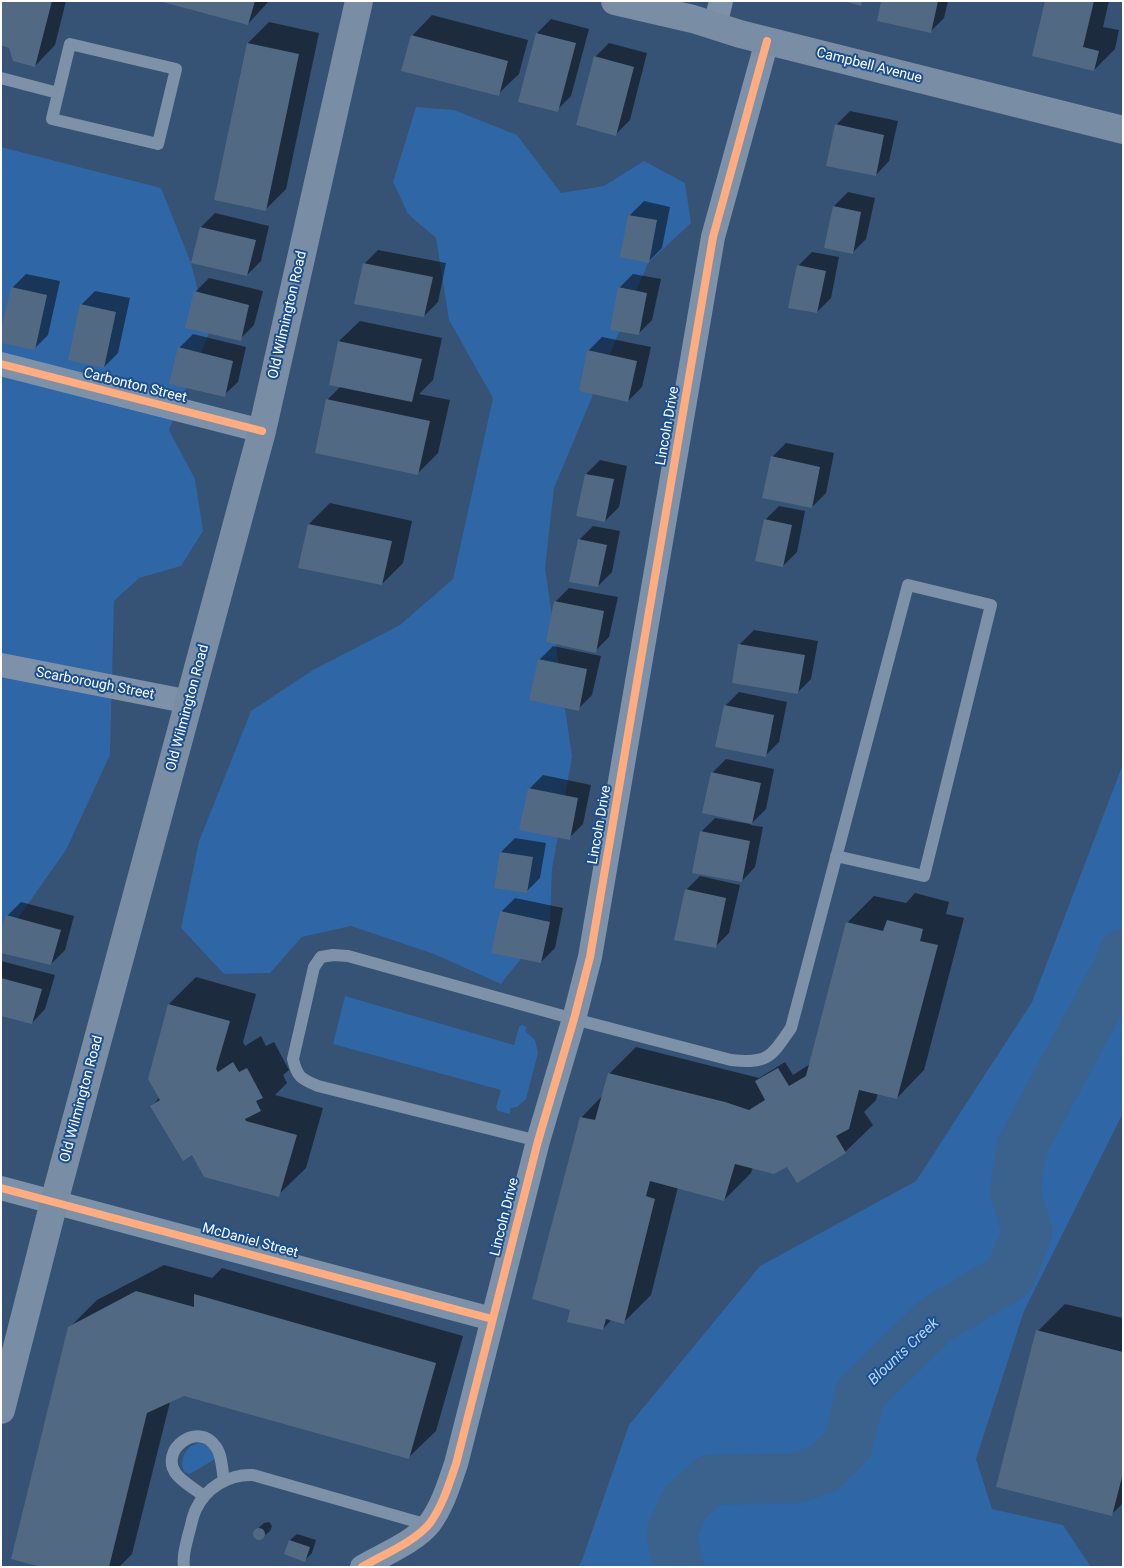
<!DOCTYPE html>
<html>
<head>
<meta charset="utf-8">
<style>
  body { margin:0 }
  #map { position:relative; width:1124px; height:1568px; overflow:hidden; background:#365274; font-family:Roboto,sans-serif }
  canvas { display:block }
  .frame { position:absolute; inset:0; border:2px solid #fff; pointer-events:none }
</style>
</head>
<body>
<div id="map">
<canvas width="1124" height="1568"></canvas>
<div class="frame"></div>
</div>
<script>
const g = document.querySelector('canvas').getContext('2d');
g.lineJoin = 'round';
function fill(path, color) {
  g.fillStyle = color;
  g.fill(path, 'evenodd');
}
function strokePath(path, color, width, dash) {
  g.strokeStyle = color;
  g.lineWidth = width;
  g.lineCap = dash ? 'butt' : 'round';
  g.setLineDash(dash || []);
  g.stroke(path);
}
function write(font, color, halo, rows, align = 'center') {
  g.font = font + ' Roboto,sans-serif';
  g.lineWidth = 4;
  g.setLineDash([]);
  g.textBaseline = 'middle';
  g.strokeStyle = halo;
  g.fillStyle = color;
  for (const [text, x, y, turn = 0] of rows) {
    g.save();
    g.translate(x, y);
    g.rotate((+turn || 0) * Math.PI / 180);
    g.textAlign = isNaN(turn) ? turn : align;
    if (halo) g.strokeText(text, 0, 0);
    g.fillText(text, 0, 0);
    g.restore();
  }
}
fill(new Path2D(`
  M416 107 454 110 517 135 561 193 604 186 644 161 685 183 691 223 648 263 554 488 545 568 572 757 552 869 550 922 501 984 434 954 351 926 302 937 270 973 224 974 181 928 199 841 251 711 313 670 400 625 453 579 493 398 449 320 436 238 408 214 393 182Z
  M1 147 161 188 191 263 209 333 169 430 195 479 203 531 181 566 139 578 114 601 110 755 66 850 1 942Z
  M1123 764V1113L1024 1311 976 1459 992 1509 1063 1525 1091 1567H578L582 1560 629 1425 760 1266 916 1181 1032 1002Z
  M345 996 514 1045 519 1027 522 1025 527 1027 525 1031 535 1040 538 1053 526 1099 517 1107 510 1108V1114L498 1111 496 1107 501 1090 333 1044Z
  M198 1443 203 1444 212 1448 215 1459 190 1474C179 1473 181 1457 187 1450 190 1446 194 1445 198 1443Z`), '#2f66a5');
fill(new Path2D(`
  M1 1H66L55 45 35 66Z
  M162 1H269L248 24Z
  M883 1H948L944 18 930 32Z
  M1046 1H1109L1103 27 1119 30 1115 49 1094 70Z
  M432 15 528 40 519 74 498 94 412 36Z
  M551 19 589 29 571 96 557 110 537 33Z
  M269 22 319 33 286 189 265 210 248 43Z
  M609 43 647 53 630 120 616 134 595 57Z
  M850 111 898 121 889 161 876 175 836 125Z
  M848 192 875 198 866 239 852 253 834 206Z
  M644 201 670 207 662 248 648 262 621 256 630 215Z
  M215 213 269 226 261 261 247 275 193 262 201 227Z
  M378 250 446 263 438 302 424 316 364 264Z
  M812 252 839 257 831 298 817 312 798 266Z
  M26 274 60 281 48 335 34 349 12 288Z
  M633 274 661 279 652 320 638 334 619 288Z
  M209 278 263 291 254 325 240 339 195 292Z
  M95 291 130 298 118 353 104 367 81 305Z
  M360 321 442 338 433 380 419 394 450 400 438 453 417 474 316 452 328 399 341 386 339 341Z
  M193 334 246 347 238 382 224 395 179 348Z
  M602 337 651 347 642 387 628 401 588 351Z
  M786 443 834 453 826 493 812 507 772 457Z
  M600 460 627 466 619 507 605 521 578 515 586 474Z
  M330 503 412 521 403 563 382 584 300 567 309 524Z
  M779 506 805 511 797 552 783 566 765 520Z
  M593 526 620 531 612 572 598 586 579 540Z
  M569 588 618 597 609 637 595 651 555 602Z
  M754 630 818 641 811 679 797 693 733 682 740 644Z
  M553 646 601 656 592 695 578 709 539 660Z
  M739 692 787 702 779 742 765 756 725 706Z
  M726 759 774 769 766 809 750 825 763 827 755 867 742 881 701 832 715 818 750 824V822L712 773Z
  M543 775 591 785 583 824 569 838 529 789Z
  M515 838 546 843 540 878 526 892 501 852Z
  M700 876 740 885 729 933 715 947 686 890Z
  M915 893 949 902 946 914 964 918 924 1070 897 1098 878 1093 876 1100 864 1112 873 1125 845 1152 787 1165 753 1167 751 1173 724 1200 678 1187 651 1295 624 1322 612 1319 603 1329 571 1310 581 1118 603 1095 609 1074 636 1047 759 1078 785 1062 793 1075 810 1064 847 923 874 896 906 903Z
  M515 898 563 908 555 948 541 962 501 912Z
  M21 902 74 916 65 950 51 964 7 916Z
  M1 961 55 975 45 1009 32 1023 1 1015Z
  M196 977 256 994 243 1042 245 1046 261 1036 266 1046 274 1042 289 1070 283 1075 287 1083 275 1095 323 1108 306 1168 278 1195 192 1154 152 1106 160 1097 169 1004Z
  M164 1265 212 1278 222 1268 463 1336 436 1431 408 1458 184 1395 170 1402 132 1554 119 1567H46L69 1328 97 1300Z
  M1065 1304 1123 1318V1503L1111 1515 1038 1331Z
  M269 1522 272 1526 270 1531 260 1539 255 1537 254 1532 264 1523Z
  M297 1534 316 1540 312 1553 305 1560 290 1540Z`), '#0007');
strokePath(new Path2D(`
  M679 1567 671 1534 685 1503 710 1480 797 1478 825 1468 848 1444 860 1394 936 1320 1010 1276 1027 1232 1015 1191 1022 1146 1119 967 1123 954`), '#3b618d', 50);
fill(new Path2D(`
  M1 1H52L35 67 13 61 9 48 1 45Z
  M159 1H255L248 25Z
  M843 1H862L861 6Z
  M881 1H938L931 33 877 21Z
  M1045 1H1094L1083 47 1099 51 1094 71 1032 56Z
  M536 33 576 43 558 112 518 102Z
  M411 35 508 61 499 96 401 71Z
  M247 43 299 54 266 211 214 200Z
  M594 56 634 67 616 136 576 125Z
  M835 124 884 135 876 176 826 166Z
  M833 206 861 212 853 254 824 248Z
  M628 215 657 220 649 263 620 257Z
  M200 227 256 240 247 276 191 263Z
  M363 263 433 277 424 317 354 304Z
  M797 265 826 271 817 313 788 308Z
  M11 287 47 295 35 350 1 343V330Z
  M618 287 647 293 639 335 610 330Z
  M194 291 249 305 241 341 185 328Z
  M80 304 116 312 104 368 68 360Z
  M338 341 422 359 412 402 329 385Z
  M178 347 233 361 225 397 169 384Z
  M587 350 637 361 628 402 579 391Z
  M326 399 430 421 418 475 315 453Z
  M771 456 820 467 812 508 762 498Z
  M585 474 614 479 605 522 576 516Z
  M764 519 792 525 783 567 755 561Z
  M308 524 392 541 382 585 298 568Z
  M578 539 607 545 598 587 569 582Z
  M554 601 604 611 596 653 546 642Z
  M738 644 805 655 798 694 732 683Z
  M538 659 587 669 579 711 529 700Z
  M724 705 774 715 766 757 715 747Z
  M711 772 761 783 752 824 702 813Z
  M528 788 578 798 570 840 519 830Z
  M700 831 750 841 742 882 692 873Z
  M500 852 533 857 527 893 494 888Z
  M685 889 726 898 716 948 674 940Z
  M500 911 550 922 541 963 491 953Z
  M6 915 61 930 51 965 1 953V932Z
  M887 920 923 929 920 941 938 945 897 1099 859 1090 849 1129 836 1136 846 1153 797 1183 787 1167 774 1174 735 1164 724 1201 650 1181 646 1196 655 1199 624 1324 606 1319 603 1330 567 1322 570 1310 532 1299 580 1117 595 1120 608 1073 725 1102 749 1110 765 1100 755 1081 778 1068 789 1086 806 1076 846 922 883 931Z
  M1 978 42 989 32 1024 1 1016Z
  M168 1004 230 1021 216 1069 218 1072 233 1062 239 1072 247 1068 263 1098 256 1101 261 1111 245 1119 246 1121 297 1135 279 1197 204 1177 192 1155 183 1161 150 1106 160 1100 148 1079Z
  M136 1291 194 1307V1294L436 1363 409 1459 184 1396 147 1413 109 1567H41L11 1559 68 1327Z
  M1036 1330 1123 1352V1473L1112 1516 996 1487Z
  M253 1534a6 6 0 1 1 12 0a6 6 0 1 1-12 0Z
  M289 1540 310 1547 305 1562 284 1554Z`), '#526984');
strokePath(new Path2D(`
  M70 44 176 69 158 144 52 119Z
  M1 78 58 93
  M538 1141 318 1086C301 1079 297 1077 293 1059L314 967 321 957 333 955 348 956 574 1019 731 1060C768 1064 771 1057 791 1028L908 585 991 605 924 876 836 856
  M204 1496C196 1490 184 1483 177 1475 157 1450 199 1420 216 1447 222 1455 222 1470 224 1480
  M184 1567C182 1556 186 1546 188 1536 191 1527 192 1517 196 1509 206 1488 228 1474 253 1475L428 1525`), '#7d92a8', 12);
strokePath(new Path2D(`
  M715 26 721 1
  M1 364 262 431
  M1 665 190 702
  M1 1188 492 1319
  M362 1567C382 1555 415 1542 430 1523 443 1505 449 1484 456 1464L538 1141 574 1019 590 957 713 237 767 41`), '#7d92a8', 24);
strokePath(new Path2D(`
  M615 1 693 19 740 34 1123 130
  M1 1410 54 1202 262 431 359 1`), '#798da4', 28);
strokePath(new Path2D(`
  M1 364 262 431
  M1 1188 492 1319
  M362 1567C382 1555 415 1542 430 1523 443 1505 449 1484 456 1464L538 1141 574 1019 590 957 713 237 767 41`), '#ffac80', 8);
write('14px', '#fff', '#1b4f8f', [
  ["Campbell Avenue",869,66,14],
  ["Old Wilmington Road",288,315,-77],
  ["Carbonton Street",135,386,14],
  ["Lincoln Drive",668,426,-80],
  ["Scarborough Street",95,684,11],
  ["Old Wilmington Road",188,708,-75],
  ["Lincoln Drive",600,825,-80],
  ["Old Wilmington Road",82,1099,-75],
  ["Lincoln Drive",505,1217,-76],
  ["McDaniel Street",250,1241,15]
]);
write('italic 15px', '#b5d3f5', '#1b4f8f', [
  ["Blounts Creek",904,1352,-43]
]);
</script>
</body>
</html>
